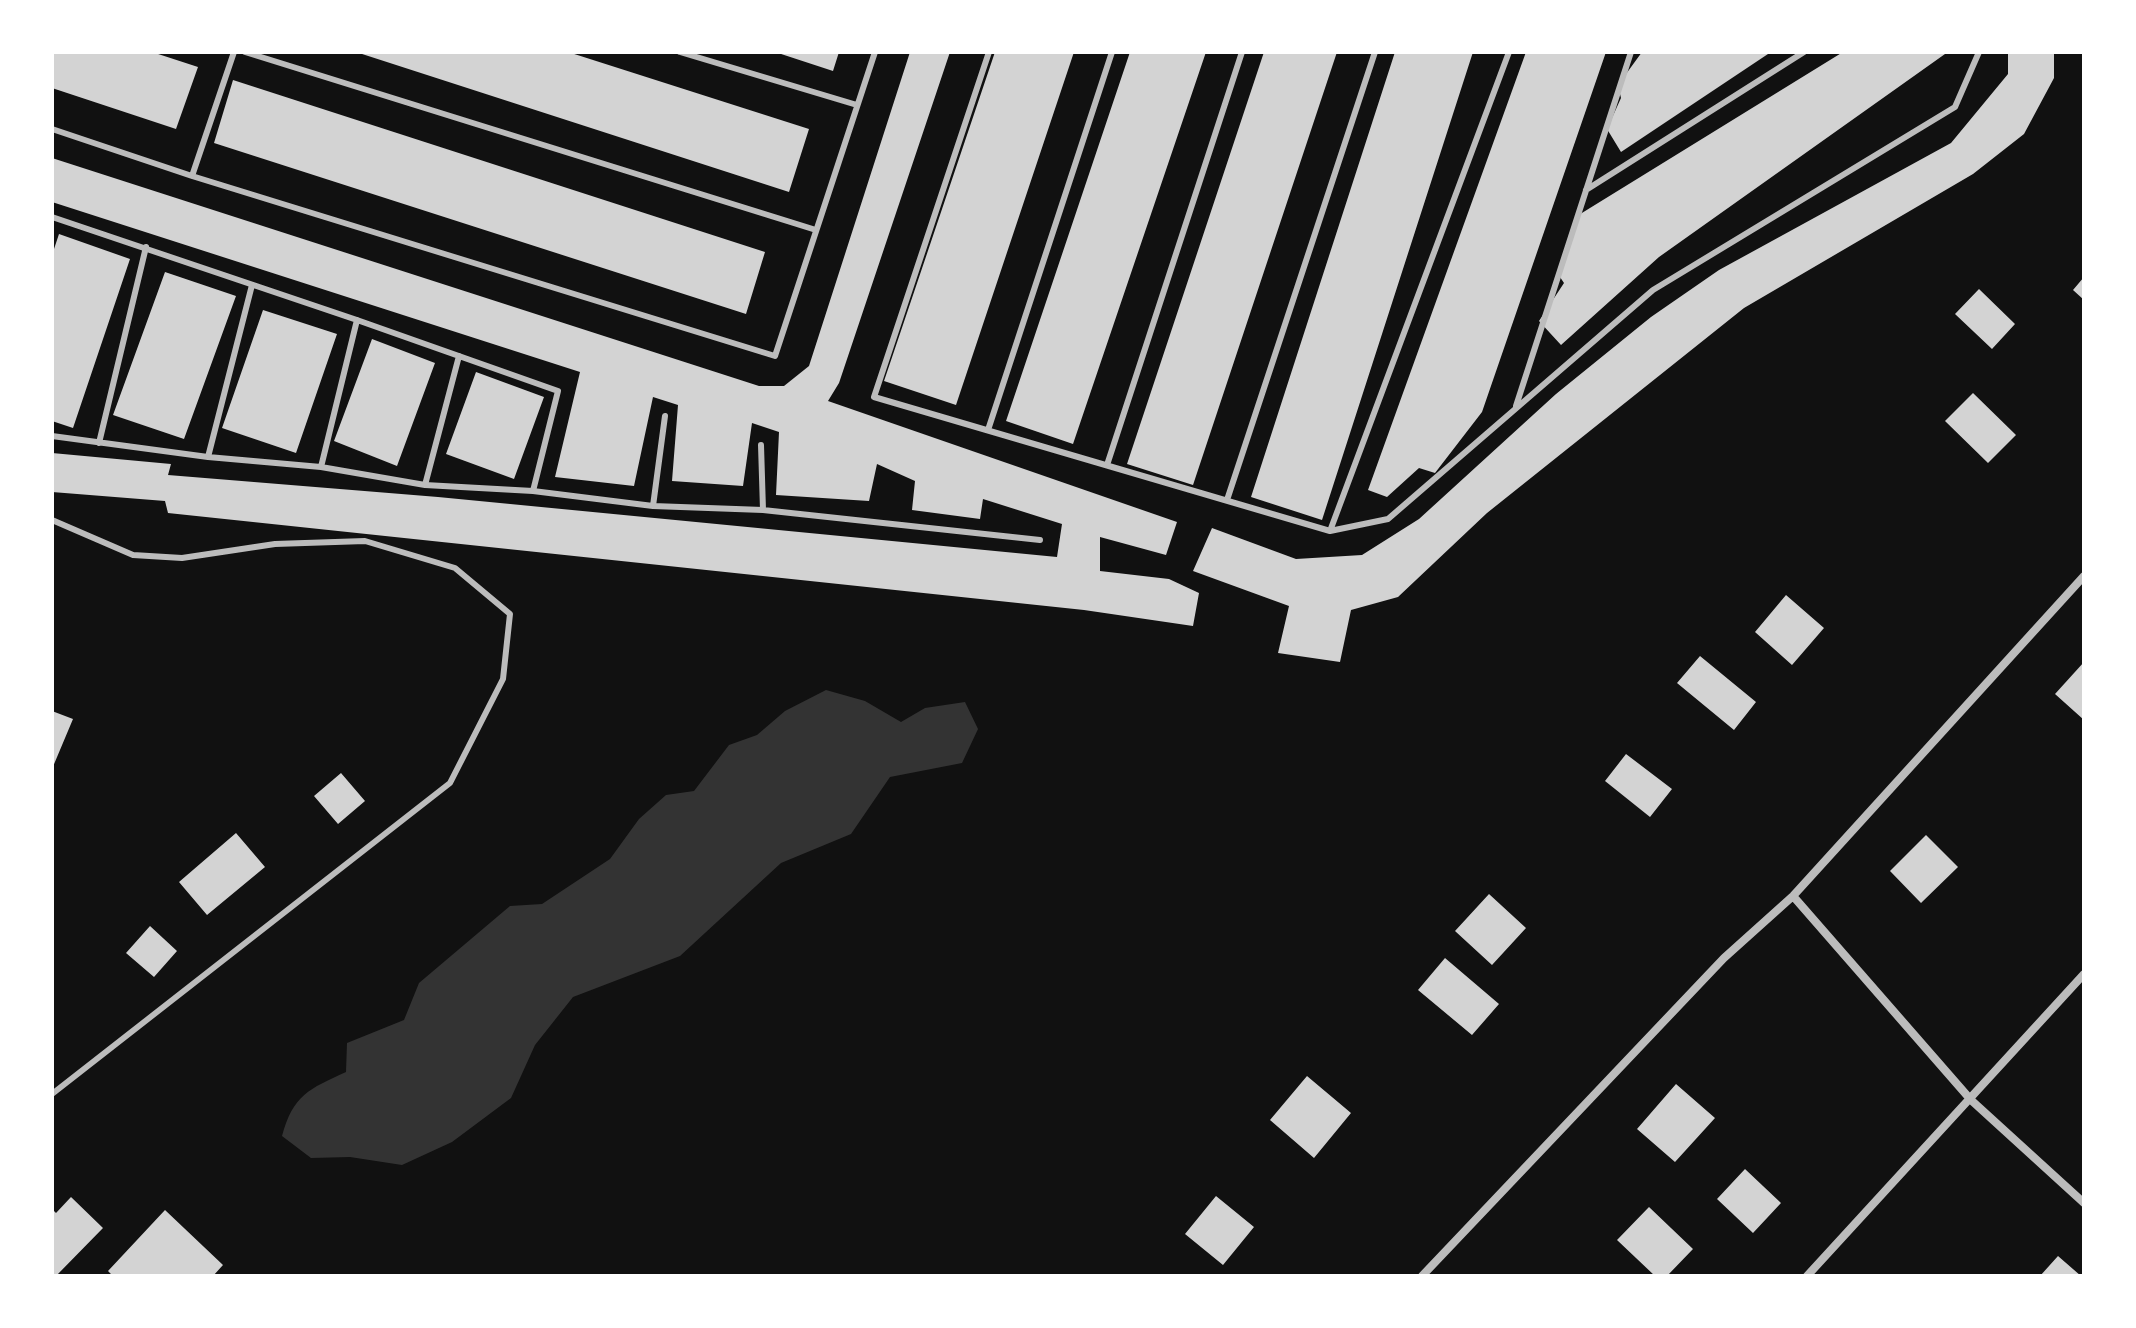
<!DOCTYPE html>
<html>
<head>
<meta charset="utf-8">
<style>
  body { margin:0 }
  #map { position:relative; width:2136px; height:1328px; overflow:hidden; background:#111; font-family:Overpass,sans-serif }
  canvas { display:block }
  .frame { position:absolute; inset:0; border:54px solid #fff; pointer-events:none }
</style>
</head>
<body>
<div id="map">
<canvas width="2136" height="1328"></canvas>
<div class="frame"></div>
</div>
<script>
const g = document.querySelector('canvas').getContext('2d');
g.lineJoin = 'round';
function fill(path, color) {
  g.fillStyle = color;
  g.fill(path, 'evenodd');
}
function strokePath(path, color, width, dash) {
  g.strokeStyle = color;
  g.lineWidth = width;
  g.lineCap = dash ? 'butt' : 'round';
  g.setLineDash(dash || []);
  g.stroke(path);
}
fill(new Path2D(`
  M826 690 865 701 901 722 925 708 965 702 978 729 962 763 890 777 851 834 781 863 680 956 573 997 535 1045 511 1098 452 1142 402 1165 350 1157 311 1158 282 1136C293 1095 309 1089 346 1072L347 1043 404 1020 419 983 510 906 542 904 610 859 639 819 666 795 694 791 729 745 757 735 785 711Z`), '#333');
fill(new Path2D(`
  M52 52H152L198 67 176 129 52 88Z
  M568 52 809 129 789 192 359 53Z
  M775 52H839L833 71Z
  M910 52H950L839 383 828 401 1177 522 1166 555 1100 537V571L1169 579 1199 593 1193 626 1084 610 168 513 165 501 52 492V453L171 464 168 475 438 497 1057 557 1062 524 983 499 980 519 912 510 915 481 877 464 869 501 776 495 779 432 752 423 743 486 672 481 678 405 653 397 634 486 555 477 580 372 52 202V158L759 386H784L809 366Z
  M995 52H1074L956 405 884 381Z
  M1130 52H1206L1073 444 1006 421Z
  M1264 52H1337L1193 485 1127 464Z
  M1395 52H1473L1322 520 1251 497Z
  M1526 52H1606L1482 412 1435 473 1419 468 1387 497 1368 490Z
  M1642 52H1771L1621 152 1607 129 1621 98 1618 85Z
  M1843 52 1945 54 1659 257 1561 345 1539 321 1564 283 1558 274 1577 216Z
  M2008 52H2054V78L2024 134 1973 174 1744 308 1487 513 1398 597 1351 610 1340 662 1278 653 1289 606 1193 571 1212 528 1296 559 1362 555 1419 519 1556 394 1651 317 1719 270 1951 143 2008 74Z
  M233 80 765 252 746 314 214 143Z
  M59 234 130 259 73 428 52 421V255Z
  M165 272 236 296 184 439 113 415Z
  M2084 277V300L2073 290Z
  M1979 289 2015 324 1992 349 1955 314Z
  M263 310 337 334 296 453 222 428Z
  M372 339 435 363 397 466 334 441Z
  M476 372 544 397 514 479 446 454Z
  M1973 393 2016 435 1988 463 1945 421Z
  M1786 595 1824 628 1792 665 1755 632Z
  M1700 656 1756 702 1734 730 1677 683Z
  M2084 662V720L2055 694Z
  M52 711 73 719 52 769Z
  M1626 754 1672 789 1650 817 1605 781Z
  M341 773 365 801 338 824 314 796Z
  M236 833 265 867 207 915 179 882Z
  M1926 835 1958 867 1921 903 1890 871Z
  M1489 894 1526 928 1492 965 1455 931Z
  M150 926 177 951 154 977 126 953Z
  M1445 958 1499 1004 1472 1035 1418 990Z
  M1307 1076 1351 1113 1314 1158 1270 1120Z
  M1676 1084 1715 1118 1675 1162 1637 1129Z
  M1745 1169 1781 1203 1753 1233 1717 1199Z
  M1216 1196 1254 1227 1223 1265 1185 1234Z
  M71 1197 103 1228 56 1276H52V1209L56 1213Z
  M1649 1207 1693 1249 1667 1276H1655L1617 1240Z
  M165 1210 223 1265 213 1276H113L108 1271Z
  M2058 1256 2081 1276H2040Z`), '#d3d3d3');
strokePath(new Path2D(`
  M245 52 816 230
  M680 52 857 105
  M989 52 874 397 1330 531 1388 519 1653 290 1955 107 1979 52
  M52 129 192 176 775 356 875 52
  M192 176 234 52
  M1586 190 1804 52
  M52 217 357 320 558 391 533 491
  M1516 406 1631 52
  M988 430 1112 52
  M52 436 208 457 321 467 425 485 533 491 653 506 763 510 1040 540
  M99 443 146 247
  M761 445 763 510
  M208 457 252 285
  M1107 465 1242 52
  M321 467 357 320
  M425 485 459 356
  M1227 500 1375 52
  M653 506 665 416
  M52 520 133 555 182 558 275 544 365 541 455 568 510 614 503 679 450 783 52 1094
  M1330 531 1509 52`), '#bcbcbc', 6);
strokePath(new Path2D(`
  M1793 896 1971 1100 2084 1203
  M1422 1276 1724 958 1793 896 2084 576
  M1807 1276 2084 974`), '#bcbcbc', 8);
</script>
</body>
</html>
